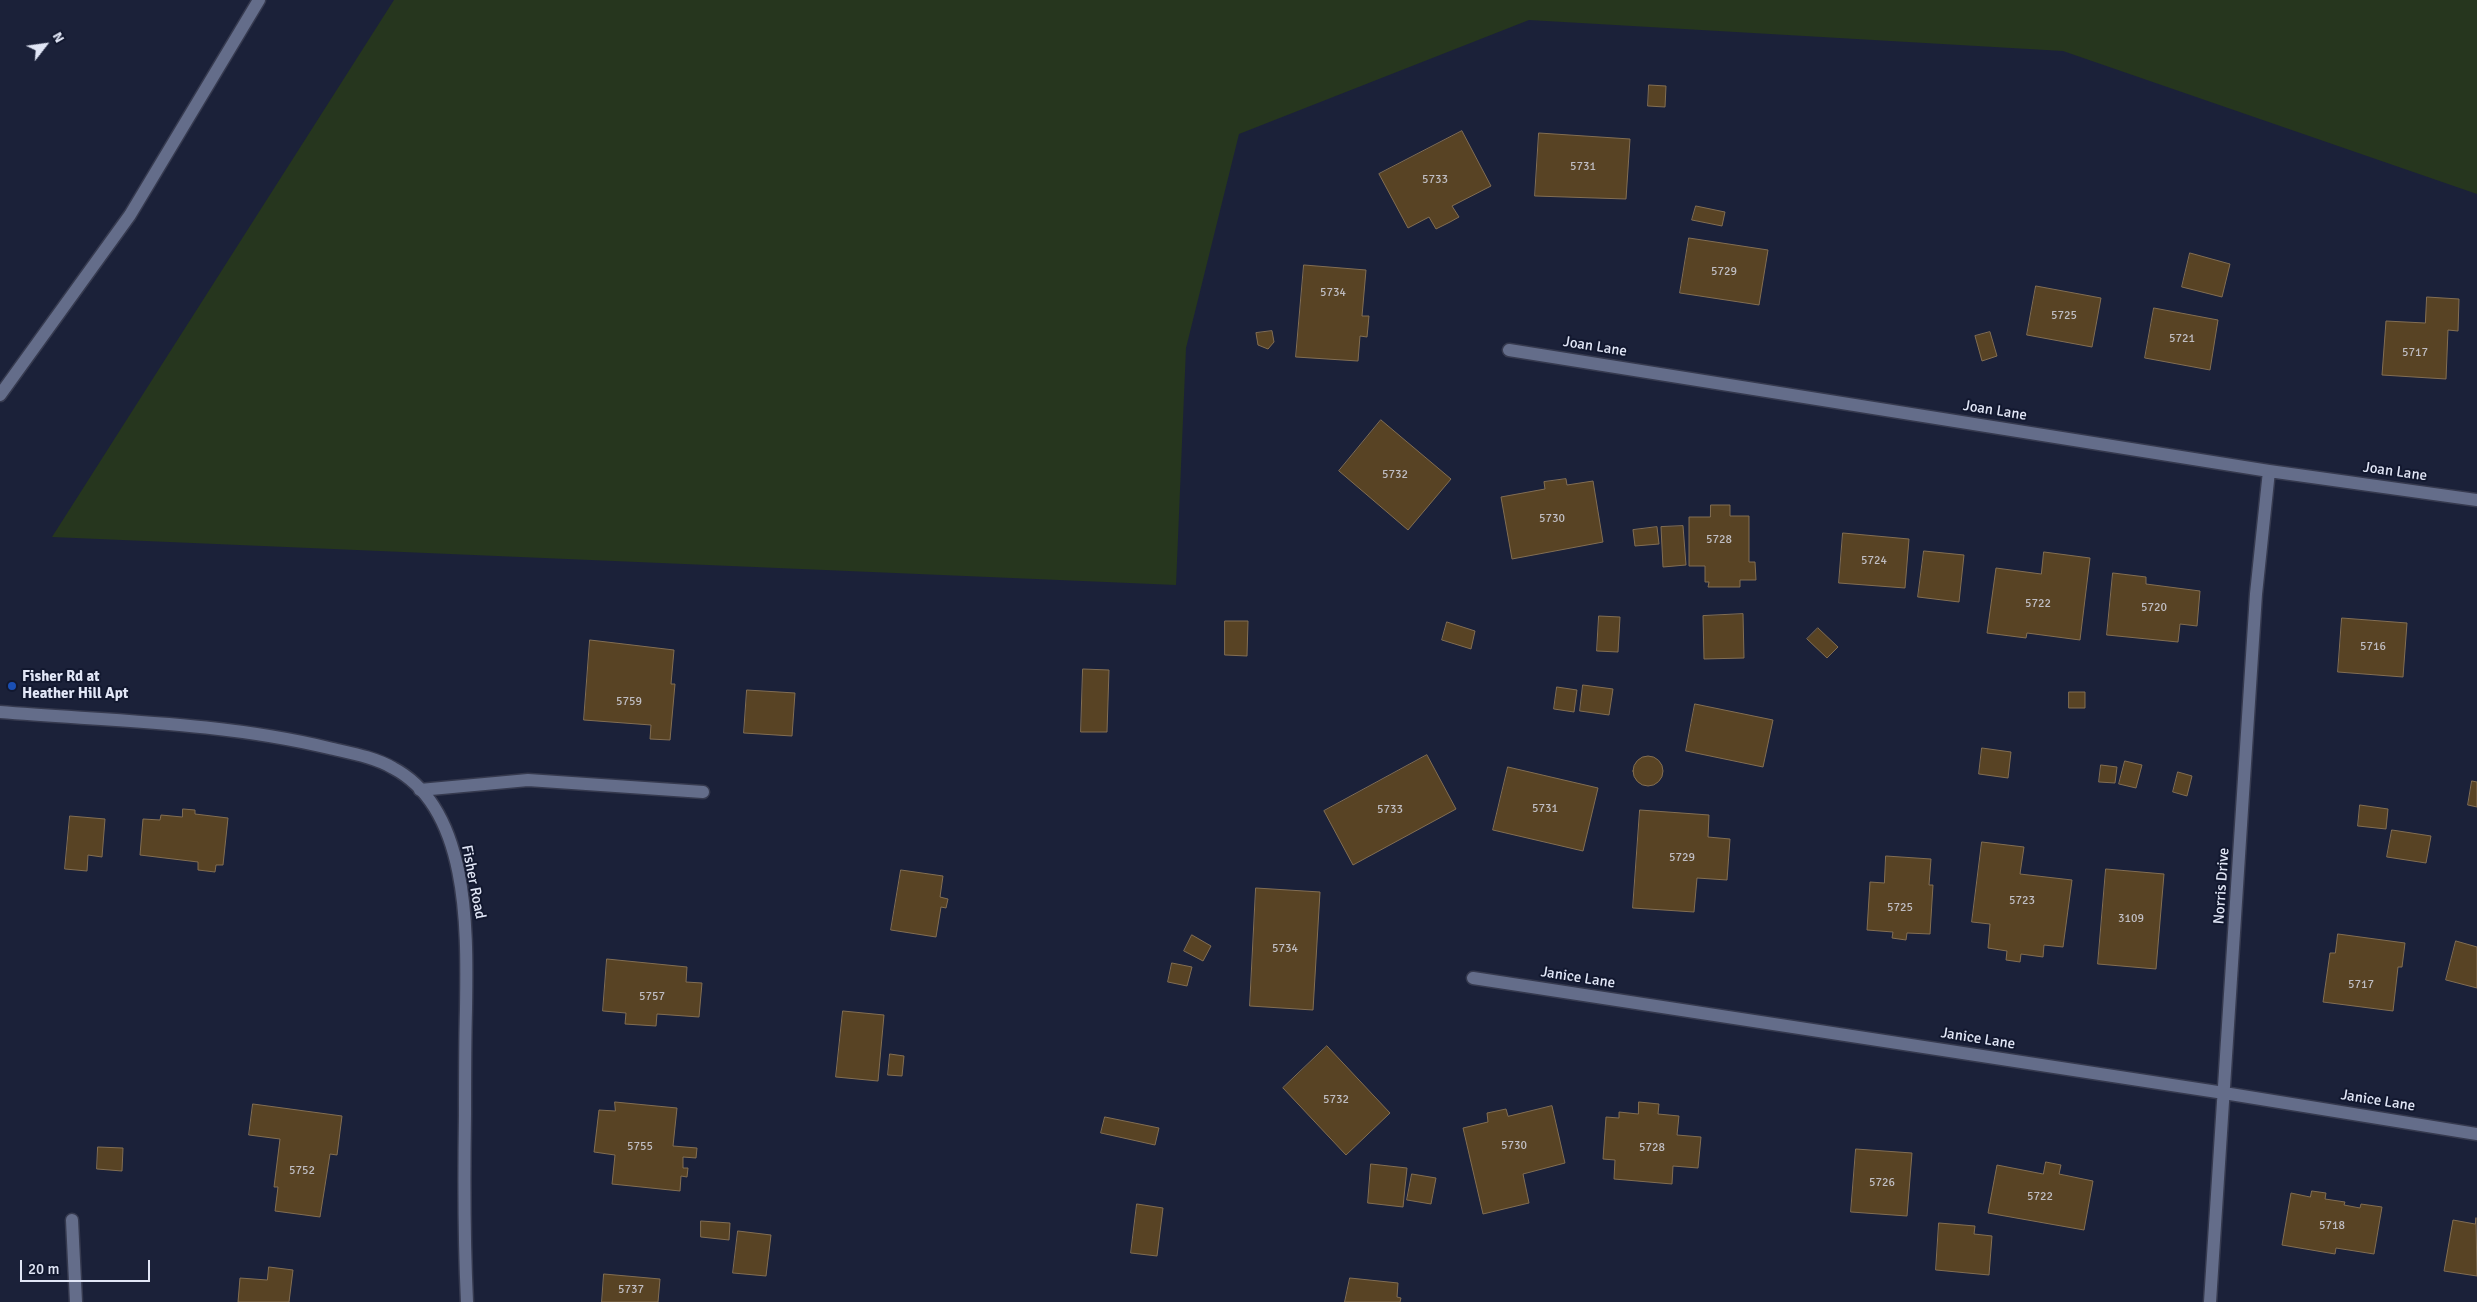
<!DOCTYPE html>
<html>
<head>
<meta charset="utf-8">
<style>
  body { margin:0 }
  #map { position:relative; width:2477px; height:1302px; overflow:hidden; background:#1b2139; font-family:Signika,sans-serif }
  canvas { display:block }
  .north { position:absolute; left:20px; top:20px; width:50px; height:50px; -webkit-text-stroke:4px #12182f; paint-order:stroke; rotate:60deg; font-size:14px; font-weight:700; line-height:20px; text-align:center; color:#e1e6f6 }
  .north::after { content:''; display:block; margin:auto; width:18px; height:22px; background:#e1e6f6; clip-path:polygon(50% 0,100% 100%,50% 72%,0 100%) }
  .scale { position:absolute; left:20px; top:1260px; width:130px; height:22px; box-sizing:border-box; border:2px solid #e1e6f6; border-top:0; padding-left:6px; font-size:15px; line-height:18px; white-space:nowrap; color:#e1e6f6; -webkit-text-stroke:4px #12182f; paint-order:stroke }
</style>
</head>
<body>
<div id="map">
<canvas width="2477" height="1302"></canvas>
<div class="north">N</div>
<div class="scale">20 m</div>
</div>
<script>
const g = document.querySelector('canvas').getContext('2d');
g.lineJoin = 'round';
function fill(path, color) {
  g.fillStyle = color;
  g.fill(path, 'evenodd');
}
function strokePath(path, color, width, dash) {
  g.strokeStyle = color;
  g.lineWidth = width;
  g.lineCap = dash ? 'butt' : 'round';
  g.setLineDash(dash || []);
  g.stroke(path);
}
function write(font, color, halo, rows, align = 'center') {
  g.font = font + ' Signika,sans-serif';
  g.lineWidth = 4;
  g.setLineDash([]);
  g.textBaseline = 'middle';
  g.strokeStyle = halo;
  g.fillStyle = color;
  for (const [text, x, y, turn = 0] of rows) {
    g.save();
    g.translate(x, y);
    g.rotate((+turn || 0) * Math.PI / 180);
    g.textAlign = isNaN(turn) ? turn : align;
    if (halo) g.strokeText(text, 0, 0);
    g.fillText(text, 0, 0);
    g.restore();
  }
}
fill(new Path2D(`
  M394 0H2477V194L2063 51 1529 20 1239 134 1186 348 1176 585 52 537Z`), '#26361e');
const building = new Path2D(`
  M1649 85 1666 86 1665 107 1648 106Z
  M1462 131 1491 186 1452 206 1459 217 1450 222 1436 229 1429 217 1408 228 1379 174Z
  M1539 133 1630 139 1626 199 1535 196Z
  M1696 206 1725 212 1722 226 1692 220Z
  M1689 238 1768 250 1759 305 1680 293Z
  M2190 253 2230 264 2222 297 2182 287Z
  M1304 265 1366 270 1362 316H1369L1367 337 1360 336 1358 361 1296 357Z
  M2036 286 2101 298 2092 347 2027 335Z
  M2427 297 2459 299 2458 331 2448 330 2446 379 2382 375 2386 321 2425 323Z
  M2154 308 2218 320 2210 370 2145 358Z
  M1272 331 1274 342 1268 349 1258 345 1256 333Z
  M1990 332 1997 356 1982 361 1975 336Z
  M1381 420 1451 479 1408 530 1339 471Z
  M1566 479 1567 485 1593 481 1603 542 1512 559 1501 497 1545 489 1544 482Z
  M1711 505H1730V516H1749V562H1755L1756 580H1740V587H1708L1709 582H1705V566H1689V517H1710Z
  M1683 526 1686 565 1663 567 1661 527Z
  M1657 527 1659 544 1635 546 1633 530Z
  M1843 533 1909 539 1905 588 1839 583Z
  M1924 551 1964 555 1959 602 1918 597Z
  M2044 552 2090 558 2080 640 2027 633 2026 638 1987 633 1996 568 2041 574Z
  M2113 573 2146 577V584L2200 591 2197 626 2180 624 2178 642 2107 635Z
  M1743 614 1744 658 1704 659 1703 616Z
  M1599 616 1620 617 1618 652 1597 651Z
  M2342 618 2407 623 2403 677 2338 672Z
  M1225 621H1248L1247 656 1225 655Z
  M1447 622 1475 631 1471 649 1442 640Z
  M1818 628 1838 647 1827 658 1807 639Z
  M590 640 674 650 671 684H675L670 740 650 739 651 725 584 720Z
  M1083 669 1109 670 1107 732H1081Z
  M1583 685 1613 689 1609 715 1580 711Z
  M1557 687 1577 690 1574 712 1554 709Z
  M747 690 795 693 792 736 744 733Z
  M2069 692H2085V708H2069Z
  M1695 704 1773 720 1763 767 1686 751Z
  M1982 748 2011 752 2008 778 1979 774Z
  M1427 755 1456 809 1353 865 1324 811Z
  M1633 771a15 15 0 1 1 30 0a15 15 0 1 1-30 0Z
  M2125 761 2142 765 2136 788 2119 784Z
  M2101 765 2117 767 2115 783 2099 782Z
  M1508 767 1598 788 1583 851 1493 830Z
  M2178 772 2192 776 2187 796 2173 792Z
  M2472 781 2477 782V807L2468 805Z
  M2360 805 2388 809 2386 829 2358 826Z
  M183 809 195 810V814L228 818 223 865H216L215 872 198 870V862L140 855 143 819 160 820 161 815 182 817Z
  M1640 810 1709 815 1708 837 1730 839 1727 880 1697 878 1694 912 1633 908Z
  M70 816 105 819 102 857 88 855 87 871 65 869Z
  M2392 830 2431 836 2426 863 2387 857Z
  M1982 842 2024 847 2020 874 2072 880 2063 947 2044 945 2043 957 2021 954 2020 962 2006 960 2007 951 1988 948 1990 924 1972 922Z
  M1886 856 1931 859 1929 885H1933L1930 934 1907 933 1906 940 1892 938 1893 932 1867 930 1870 882 1884 883Z
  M2106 869 2164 874 2156 969 2098 964Z
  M901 870 943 876 940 897 948 899 946 908 941 907 936 937 891 930Z
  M1256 888 1320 892 1313 1010 1250 1006Z
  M2338 934 2405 943 2402 967H2398L2393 1011 2323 1002 2330 953H2335Z
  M1192 935 1211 946 1203 961 1184 951Z
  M2456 941 2477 947V988L2446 980Z
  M607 959 687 967 686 982 702 983 699 1017 657 1014 656 1026 625 1024 626 1013 603 1011Z
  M1172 963 1192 967 1187 986 1168 982Z
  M843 1011 884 1015 878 1081 836 1077Z
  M1327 1046 1390 1113 1346 1155 1283 1088Z
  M890 1054 904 1056 902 1076 888 1075Z
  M615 1102 677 1108 673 1146 697 1148 696 1158 683 1157V1168H688L687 1177 681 1176 680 1191 612 1184 615 1155 594 1152 599 1110 615 1111Z
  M1639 1102 1659 1104 1658 1114 1679 1116 1677 1135 1701 1137 1698 1168 1673 1166 1672 1184 1614 1179 1615 1160 1603 1159 1606 1117 1619 1118V1112L1638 1114Z
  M253 1104 342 1116 337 1155 330 1154 320 1217 275 1211 278 1187H274L280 1139 249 1135Z
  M1552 1106 1565 1163 1523 1174 1529 1203 1483 1214 1463 1128 1488 1122 1487 1113 1506 1109 1508 1116Z
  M1105 1117 1159 1128 1155 1145 1101 1133Z
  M98 1147 123 1148 122 1171 97 1169Z
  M1856 1149 1912 1153 1907 1216 1851 1212Z
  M2046 1162 2061 1165 2059 1174 2093 1181 2084 1230 1988 1213 1997 1165 2043 1174Z
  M1371 1164 1407 1168 1403 1207 1368 1203Z
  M1412 1174 1436 1178 1431 1204 1407 1200Z
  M2312 1191 2326 1193 2325 1199 2345 1202 2344 1205 2360 1208 2361 1204 2382 1207 2374 1254 2336 1248 2335 1254 2282 1245 2291 1193 2310 1197Z
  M1137 1204 1163 1208 1157 1256 1131 1253Z
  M2476 1218 2477 1276 2444 1271 2453 1220 2475 1224Z
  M701 1221 730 1223 729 1240 701 1237Z
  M1939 1223 1975 1226 1974 1234 1992 1236 1989 1275 1936 1270Z
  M738 1231 771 1235 766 1276 733 1273Z
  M269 1267 293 1270 289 1302H238L240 1278 267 1280Z
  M604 1274 660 1279 658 1302H602Z
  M1350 1278 1398 1283 1397 1297 1401 1298 1400 1302H1345Z`);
fill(building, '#584324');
strokePath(building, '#826e53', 1);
const service = new Path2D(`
  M0 395 130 215 259 0
  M420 790 528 780 703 792`);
const minor = new Path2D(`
  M1509 350 2269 471 2477 500
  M1473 978 2224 1093 2477 1134
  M72 1220 76 1302
  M2210 1302 2256 594 2269 471`);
const tertiary = new Path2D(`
  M0 712C109 721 222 722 329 748 350 753 374 757 393 768 471 809 467 934 466 1009 465 1044 465 1080 465 1115 464 1177 464 1239 467 1302`);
strokePath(service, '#363a4f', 15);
strokePath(minor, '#363a4f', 15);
strokePath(tertiary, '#363a4f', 15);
strokePath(service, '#646d8a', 12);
strokePath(minor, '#646d8a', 12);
strokePath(tertiary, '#646d8a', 12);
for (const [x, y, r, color] of [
  [12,686,5,"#1a4fb4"]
]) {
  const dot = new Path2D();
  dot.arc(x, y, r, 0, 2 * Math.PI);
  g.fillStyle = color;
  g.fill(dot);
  strokePath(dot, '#12182f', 2);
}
write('12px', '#bfbdc2', null, [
  ["5731",1583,167],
  ["5733",1435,180],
  ["5729",1724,272],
  ["5734",1333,293],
  ["5725",2064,316],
  ["5721",2182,339],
  ["5717",2415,353],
  ["5732",1395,475],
  ["5730",1552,519],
  ["5728",1719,540],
  ["5724",1874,561],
  ["5722",2038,604],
  ["5720",2154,608],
  ["5716",2373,647],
  ["5759",629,702],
  ["5731",1545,809],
  ["5733",1390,810],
  ["5729",1682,858],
  ["5723",2022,901],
  ["5725",1900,908],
  ["3109",2131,919],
  ["5734",1285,949],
  ["5717",2361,985],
  ["5757",652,997],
  ["5732",1336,1100],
  ["5730",1514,1146],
  ["5755",640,1147],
  ["5728",1652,1148],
  ["5752",302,1171],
  ["5726",1882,1183],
  ["5722",2040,1197],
  ["5718",2332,1226],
  ["5737",631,1290]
]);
write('15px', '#e1e6f6', '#12182f', [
  ["Joan Lane",1595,347,9],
  ["Joan Lane",1995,411,9],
  ["Joan Lane",2395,472,8],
  ["Fisher Road",473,882,79],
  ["Norris Drive",2222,886,-86],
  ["Janice Lane",1578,978,9],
  ["Janice Lane",1978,1039,9],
  ["Janice Lane",2378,1101,9]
]);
write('bold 15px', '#e1e6f6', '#12182f', [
  ["Fisher Rd at",22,677],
  ["Heather Hill Apt",22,694]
], 'left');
</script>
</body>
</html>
